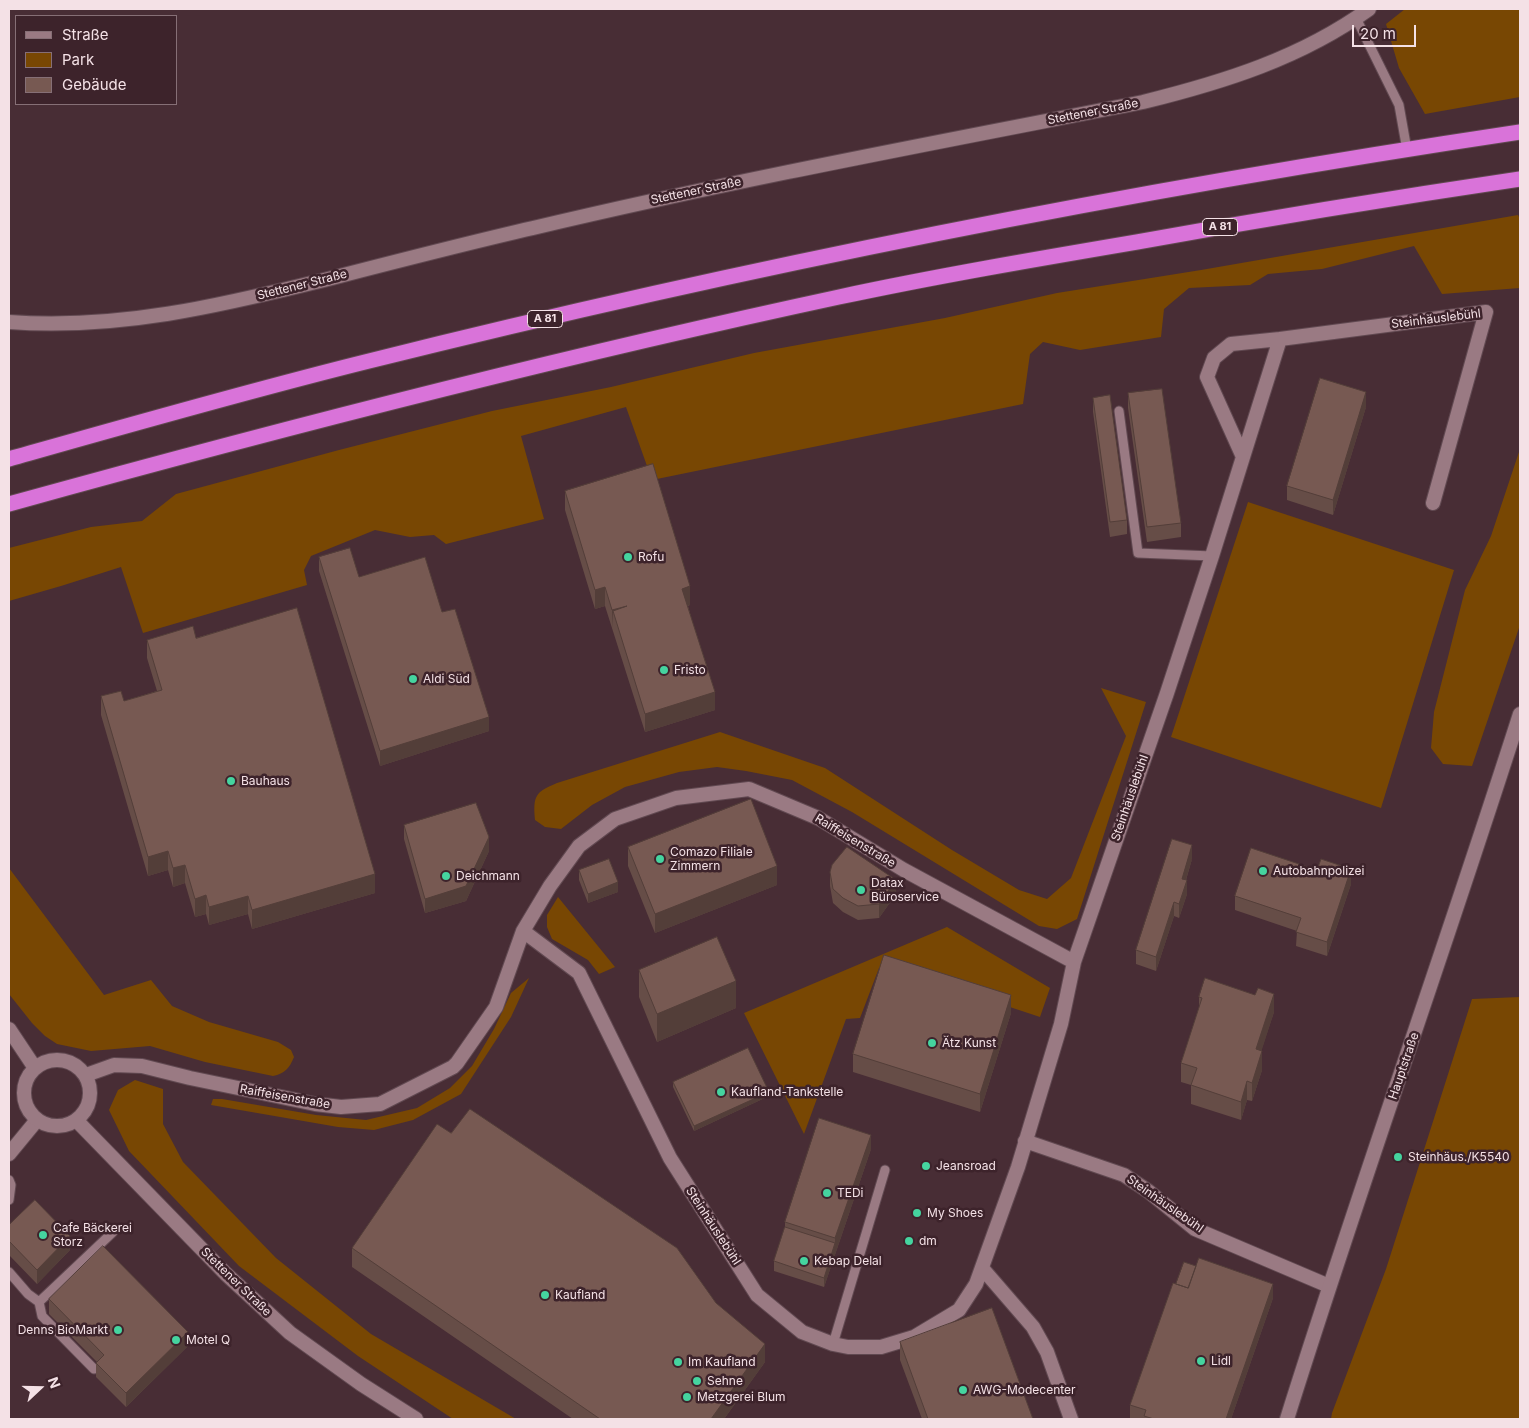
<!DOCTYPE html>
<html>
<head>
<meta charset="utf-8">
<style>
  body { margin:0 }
  #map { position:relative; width:1529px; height:1428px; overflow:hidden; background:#482d35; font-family:Inter,sans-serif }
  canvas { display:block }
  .frame { position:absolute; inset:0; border:10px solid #f4e1e6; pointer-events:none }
  .legend { position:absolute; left:15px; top:15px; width:162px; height:90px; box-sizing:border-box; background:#3d232b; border:1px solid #866f76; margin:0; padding:6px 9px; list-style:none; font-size:15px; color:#f4e1e6 }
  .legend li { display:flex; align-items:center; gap:10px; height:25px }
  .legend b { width:25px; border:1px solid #866f76 }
  .north { position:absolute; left:15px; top:1363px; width:50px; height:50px; -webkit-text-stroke:4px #3d232b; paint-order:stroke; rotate:69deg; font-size:14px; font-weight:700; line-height:20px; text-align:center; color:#f4e1e6 }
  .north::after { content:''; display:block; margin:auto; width:18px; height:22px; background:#f4e1e6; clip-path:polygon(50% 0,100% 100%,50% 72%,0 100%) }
  .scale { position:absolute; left:1352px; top:25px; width:64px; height:22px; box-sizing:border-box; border:2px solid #f4e1e6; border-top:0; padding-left:6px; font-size:15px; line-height:18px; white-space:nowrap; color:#f4e1e6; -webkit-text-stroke:4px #3d232b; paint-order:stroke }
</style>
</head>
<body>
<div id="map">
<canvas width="1529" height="1428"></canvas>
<div class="frame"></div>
<ul class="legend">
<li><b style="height:6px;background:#9a7a83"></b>Straße</li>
<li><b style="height:14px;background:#784703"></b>Park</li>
<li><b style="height:14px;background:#775952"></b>Gebäude</li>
</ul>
<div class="north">N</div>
<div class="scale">20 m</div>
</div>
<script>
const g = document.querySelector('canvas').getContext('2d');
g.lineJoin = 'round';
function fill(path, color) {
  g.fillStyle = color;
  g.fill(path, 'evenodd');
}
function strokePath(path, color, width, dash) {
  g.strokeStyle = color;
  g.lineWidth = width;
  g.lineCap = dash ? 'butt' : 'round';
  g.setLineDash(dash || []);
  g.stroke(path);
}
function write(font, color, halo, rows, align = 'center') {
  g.font = font + ' Inter,sans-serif';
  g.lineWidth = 5;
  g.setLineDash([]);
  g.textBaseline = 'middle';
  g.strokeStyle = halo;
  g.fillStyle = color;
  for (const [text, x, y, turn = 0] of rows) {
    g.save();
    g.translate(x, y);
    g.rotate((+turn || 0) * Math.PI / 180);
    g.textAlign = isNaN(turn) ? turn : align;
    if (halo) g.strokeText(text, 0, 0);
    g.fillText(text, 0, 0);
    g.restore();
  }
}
fill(new Path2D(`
  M1405 9H1520V97L1425 114 1399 68 1386 24Z
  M1518 215 1520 219V288L1442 294 1414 246 1322 269 1268 274 1250 285 1189 288 1164 309 1161 337 1080 350 1043 342 1030 354 1023 404 652 480 626 407 521 436 544 519 446 544 434 535 410 537 375 530 311 556 304 570 307 585 143 633 121 567 61 586 9 601V548L91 527 142 521 176 494 339 450 492 411 611 387 754 353 945 318 1057 293 1201 270Z
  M1520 449V625L1472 766 1443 764 1431 748 1434 712 1465 590 1491 536Z
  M1248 502 1454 570 1381 808 1171 737Z
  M1101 688 1146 702 1077 919 1057 929 1039 926 852 812 792 780 746 771 717 767 679 772 625 787 592 805 561 829 545 827 535 820C533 796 535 792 557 783L720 732 825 768 952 850 1019 890 1047 899 1071 878 1126 736Z
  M9 868 104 995 151 980 172 1006 209 1022 278 1042 291 1050 294 1057C290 1067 285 1074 273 1076L205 1062 150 1046 91 1051 57 1044 45 1036 32 1023 9 994Z
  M558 897 615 967 599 974 588 960 552 939 547 927V915Z
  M947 927 1050 988 1040 1017 889 967 879 968 860 1018 846 1019 804 1134 744 1013Z
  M529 978 511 1017 461 1094 413 1120 374 1130 338 1127 211 1105 213 1099H222L316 1115 366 1120 417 1108 450 1088 472 1066 494 1029 511 993Z
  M1520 997V1419H1331L1332 1413 1386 1269 1472 999Z
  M135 1080 163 1089V1124L183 1162 276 1258 371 1334 516 1419H453L358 1356 239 1266 129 1151 109 1110 118 1090Z`), '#784703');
const service = new Path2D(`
  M1356 18 1399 105 1407 150
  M1119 411 1138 553 1212 556
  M9 1180 11 1185 9 1200
  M9 1272 28 1294 39 1302 113 1232
  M39 1302 42 1316 94 1369
  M833 1344 885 1170`);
const minor = new Path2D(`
  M1280 339 1486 312 1433 503
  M523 931 579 973 670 1158 757 1295 802 1332 833 1344 848 1347H881L914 1337 959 1310 976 1284 1018 1167 1061 1024 1074 962 1167 693 1212 556 1280 339 1231 344 1214 358 1207 377 1243 457
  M86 1075 114 1065 142 1066 190 1078 315 1104 341 1107 380 1104 453 1067 457 1063 496 1007 523 931 550 886 579 846 615 819 676 798 749 789 818 818 904 870 1074 962
  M1025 1141 1124 1175 1148 1191 1195 1229 1329 1286
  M9 1154 37 1120
  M982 1268 1033 1327 1047 1352 1071 1419`);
const tertiary = new Path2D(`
  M9 322C118 330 219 306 324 280 394 262 463 244 533 228 735 180 939 142 1143 102 1224 82 1301 58 1369 9
  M9 1029 35 1068
  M24 1093a33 33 0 1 1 66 0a33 33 0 1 1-66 0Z
  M77 1121 226 1274 290 1333 361 1384 416 1419
  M1287 1419C1361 1183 1445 949 1520 714`);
const motorway = new Path2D(`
  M9 459C129 425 248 391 369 361 749 266 1133 190 1520 132
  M9 504C283 428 560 357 839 297 937 276 1037 259 1137 242 1264 219 1392 198 1520 179`);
strokePath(service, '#614951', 11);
strokePath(minor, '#614951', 16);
strokePath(tertiary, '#614951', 16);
strokePath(motorway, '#614951', 17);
strokePath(service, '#9a7a83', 9);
strokePath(minor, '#9a7a83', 14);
strokePath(tertiary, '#9a7a83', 14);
strokePath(motorway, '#d973d9', 15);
fill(new Path2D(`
  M1128 393 1181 523V537L1147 542 1128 408Z
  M1093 398 1127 520V534L1110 537 1093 412Z
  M1366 407 1333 515 1287 500V486Z
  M565 491 690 605 688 606 715 710 645 732 605 606 595 609 565 510Z
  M319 557 359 577 442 612 489 731 380 766 319 571Z
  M196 638 375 893 252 929 248 914 209 925 206 914 195 917 185 883 173 887 168 870 148 876 101 715V696L124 701 157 691 147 658V640Z
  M404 825 489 851 466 901 425 913 404 839Z
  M628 847 777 885 655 933 628 866Z
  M1192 859 1186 880 1187 894 1179 918 1174 916 1156 971 1136 964V950Z
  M579 870 618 892 588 903 579 880Z
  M830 872 896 894 879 918 858 920 843 912 833 903 830 886Z
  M1351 884 1327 956 1296 946 1297 931 1235 910V896Z
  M639 970 736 1008 657 1042 639 997Z
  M1199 997 1274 1012 1261 1051 1262 1070 1252 1101 1247 1100 1241 1120 1191 1104V1085L1181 1082V1063L1199 1010Z
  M1011 1013 980 1112 853 1072V1054Z
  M673 1082 769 1096 694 1131 673 1087Z
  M871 1149 824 1287 774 1271V1261L785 1227V1222Z
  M9 1225 70 1250 37 1284 9 1255Z
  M352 1248 716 1303 765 1362 724 1419H573L352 1267Z
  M1176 1284 1273 1298 1231 1419H1130V1405Z
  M49 1299 188 1346 126 1407 96 1377V1363L97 1362 49 1314Z
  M900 1342 1033 1419H922L900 1360Z`), '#664d47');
fill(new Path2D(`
  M1366 392V407L1333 515V500Z
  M690 586V605L682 607V589Z
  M605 587V606L595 609V590Z
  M627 606 613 611 612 628V610Z
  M715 692V710L645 732V714Z
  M489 717V731L380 766V751Z
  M489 837V851L466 901 425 913V899Z
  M1192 845V859L1182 893V879Z
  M168 851V870L148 876V857Z
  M185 865V883L173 887V868Z
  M777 866V885L655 933V914Z
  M1351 869V884L1327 956V942Z
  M375 874V893L252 929V910Z
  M896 880V894L879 918V904Z
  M1187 880V894L1179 918V904Z
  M618 882V892L588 903V894Z
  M206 895V914L195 917V899Z
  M248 896V914L209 925V907Z
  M1174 902V916L1156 971V957Z
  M736 981V1008L657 1042V1014Z
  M1274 994V1012L1256 1068V1049Z
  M1011 995V1013L980 1112V1094Z
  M1262 1051V1070L1252 1101V1083Z
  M1247 1081V1100L1241 1120V1102Z
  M769 1092V1096L694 1131V1126Z
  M871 1135V1149L824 1287V1278L835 1243V1238Z
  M70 1236V1250L37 1284V1270Z
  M1273 1284V1298L1231 1419H1226Z
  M188 1332V1346L126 1407V1393Z
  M765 1344V1362L724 1419H711Z`), '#533e39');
const building = new Path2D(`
  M1320 378 1366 392 1333 500 1287 486Z
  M1162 389 1181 523 1147 527 1128 393Z
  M1110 395 1127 520 1110 522 1093 398Z
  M653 464 690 586 682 589 715 692 645 714 613 611 627 606 612 610 605 587 595 590 565 491Z
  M350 548 359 577 425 557 442 612 455 609 489 717 380 751 319 557Z
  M297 608 375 874 252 910 248 896 209 907 206 895 195 899 185 865 173 868 168 851 148 857 101 696 121 691 124 701 162 690 147 640 193 626 196 638Z
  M751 799 777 866 655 914 628 847Z
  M476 803 489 837 466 886 425 899 404 825Z
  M1172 839 1192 845 1182 879 1187 880 1179 904 1174 902 1156 957 1136 950Z
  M847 847 896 880 879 904 858 906 843 898 833 889 830 872 832 865Z
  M1251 848 1317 870 1321 859 1351 869 1327 942 1296 932 1301 918 1235 896Z
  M609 859 618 882 588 894 579 870Z
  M717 937 736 981 657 1014 639 970Z
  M884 955 1011 995 980 1094 853 1054Z
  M1205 978 1255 995 1258 988 1274 994 1256 1049 1262 1051 1252 1083 1247 1081 1241 1102 1191 1085 1197 1068 1181 1063 1202 998 1199 997Z
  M748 1048 769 1092 694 1126 673 1082Z
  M470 1109 677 1248 716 1303 765 1344 711 1419H600L352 1248 437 1124 451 1133Z
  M819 1118 871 1135 835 1238 785 1222Z
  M35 1200 70 1236 37 1270 9 1241V1225Z
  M785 1227 835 1243 824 1278 774 1261Z
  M103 1246 188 1332 126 1393 96 1363 104 1355 49 1299Z
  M1199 1258 1273 1284 1226 1419H1154L1144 1416 1146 1410 1130 1405 1173 1283 1188 1288Z
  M1184 1262 1196 1266 1188 1288 1176 1284Z
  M992 1308 1033 1419H928L900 1342Z`);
fill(building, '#775952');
strokePath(building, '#533e39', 1);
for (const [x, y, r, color] of [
  [628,557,5,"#45d49f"],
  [664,670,5,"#45d49f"],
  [413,679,5,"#45d49f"],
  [231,781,5,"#45d49f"],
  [660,859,5,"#45d49f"],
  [1263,871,5,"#45d49f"],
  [446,876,5,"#45d49f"],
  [861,890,5,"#45d49f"],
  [932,1043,5,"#45d49f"],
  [721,1092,5,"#45d49f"],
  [1398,1157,5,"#45d49f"],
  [926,1166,5,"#45d49f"],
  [827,1193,5,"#45d49f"],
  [917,1213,5,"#45d49f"],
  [43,1235,5,"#45d49f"],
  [909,1241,5,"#45d49f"],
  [804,1261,5,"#45d49f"],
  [545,1295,5,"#45d49f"],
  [118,1330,5,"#45d49f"],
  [176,1340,5,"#45d49f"],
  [1201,1361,5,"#45d49f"],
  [678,1362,5,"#45d49f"],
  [697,1381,5,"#45d49f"],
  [963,1390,5,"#45d49f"],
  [687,1397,5,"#45d49f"]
]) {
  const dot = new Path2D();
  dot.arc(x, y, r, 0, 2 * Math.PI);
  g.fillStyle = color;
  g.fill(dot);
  strokePath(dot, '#3d232b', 2);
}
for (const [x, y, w] of [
  [1220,227,35],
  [545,319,35]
]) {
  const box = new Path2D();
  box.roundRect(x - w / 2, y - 8.5, w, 17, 4);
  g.fillStyle = '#3d232b';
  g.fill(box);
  strokePath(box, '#f4e1e6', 1);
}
write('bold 11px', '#f4e1e6', null, [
  ["A 81",1220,227],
  ["A 81",545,319]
]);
write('12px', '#f4e1e6', '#3d232b', [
  ["Stettener Straße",1093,112,-11],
  ["Stettener Straße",696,191,-12],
  ["Stettener Straße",302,285,-14],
  ["Steinhäuslebühl",1436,319,-7],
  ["Steinhäuslebühl",1130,798,-71],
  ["Raiffeisenstraße",855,841,31],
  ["Hauptstraße",1404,1066,-71],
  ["Raiffeisenstraße",285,1097,10],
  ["Steinhäuslebühl",1165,1204,35],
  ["Steinhäuslebühl",713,1226,57],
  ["Stettener Straße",236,1282,44]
]);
write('12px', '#f4e1e6', '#3d232b', [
  ["Rofu",638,557],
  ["Fristo",674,670],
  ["Aldi Süd",423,679],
  ["Bauhaus",241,781],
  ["Comazo Filiale",670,852],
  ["Zimmern",670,866],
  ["Autobahnpolizei",1273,871],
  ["Deichmann",456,876],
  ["Datax",871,883],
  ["Büroservice",871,897],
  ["Ätz Kunst",942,1043],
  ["Kaufland-Tankstelle",731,1092],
  ["Steinhäus./K5540",1408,1157],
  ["Jeansroad",936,1166],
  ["TEDi",837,1193],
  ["My Shoes",927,1213],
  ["Cafe Bäckerei",53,1228],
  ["Storz",53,1242],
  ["dm",919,1241],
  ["Kebap Delal",814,1261],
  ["Kaufland",555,1295],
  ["Denns BioMarkt",108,1330,"right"],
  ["Motel Q",186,1340],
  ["Lidl",1211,1361],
  ["Im Kaufland",688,1362],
  ["Sehne",707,1381],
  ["AWG-Modecenter",973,1390],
  ["Metzgerei Blum",697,1397]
], 'left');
</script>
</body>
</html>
